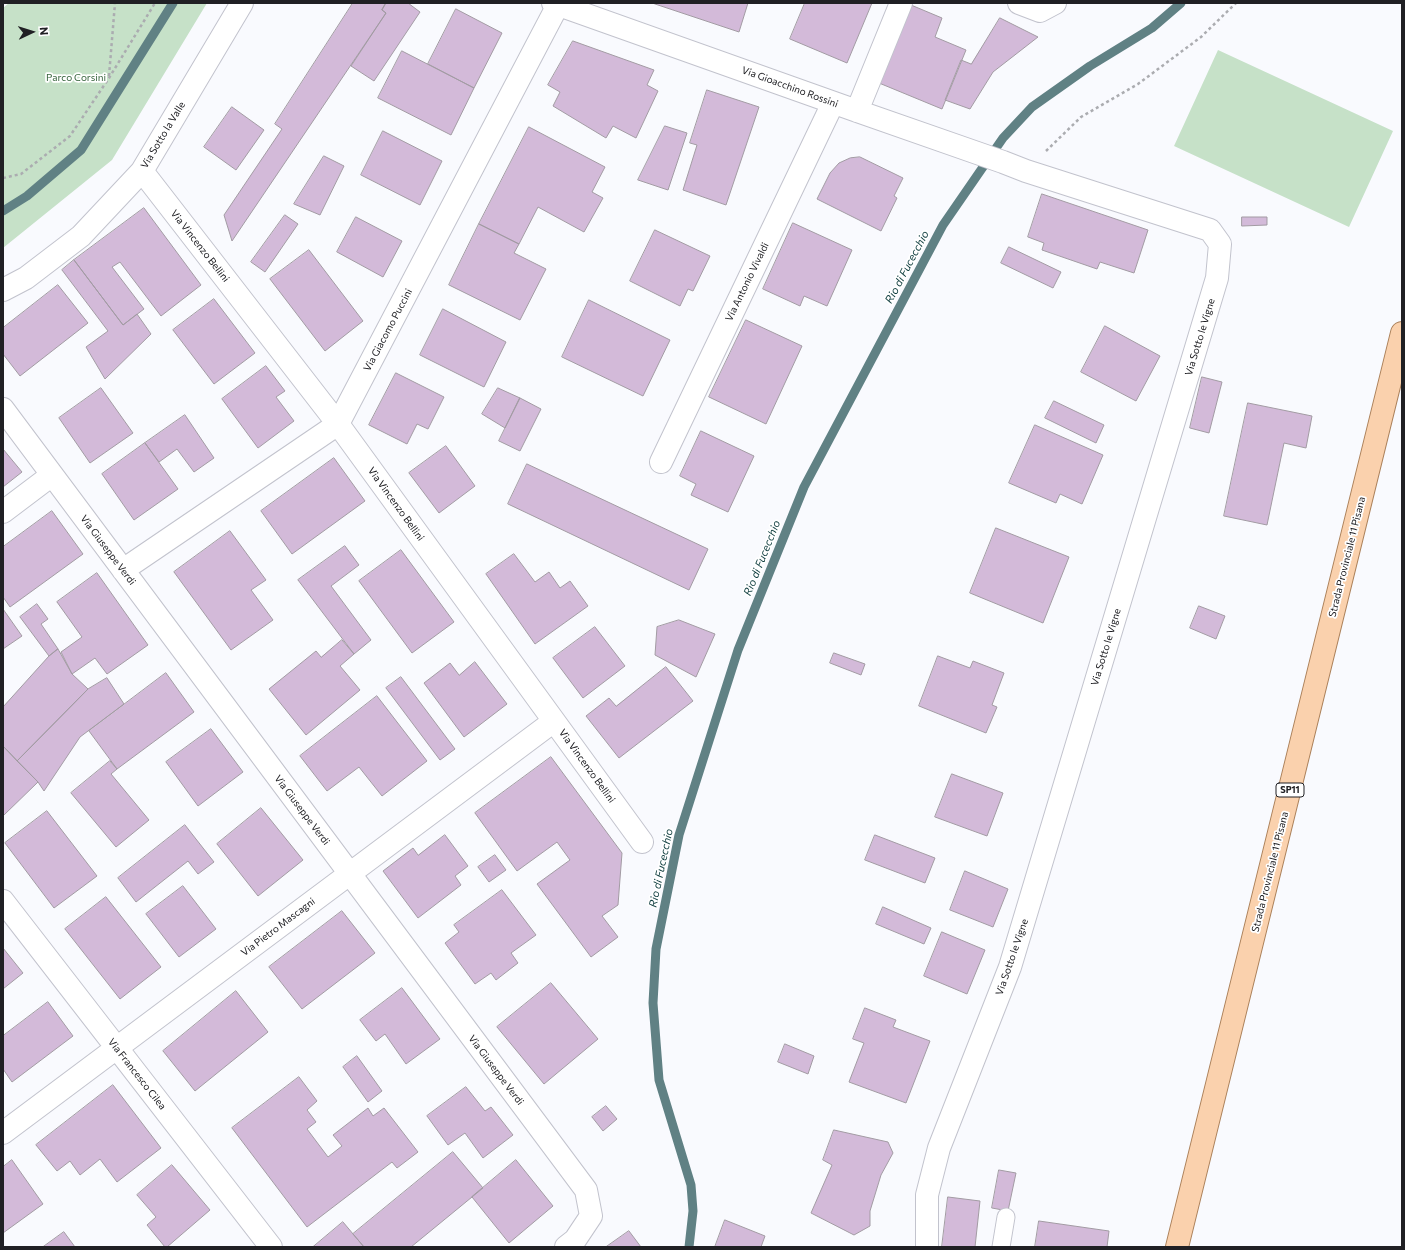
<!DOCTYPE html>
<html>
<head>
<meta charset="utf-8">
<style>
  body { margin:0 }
  #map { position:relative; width:1405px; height:1250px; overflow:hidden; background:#f9fafe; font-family:Commissioner,sans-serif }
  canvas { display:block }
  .frame { position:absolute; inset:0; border:4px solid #202024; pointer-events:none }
  .north { position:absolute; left:12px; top:12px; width:40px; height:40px; -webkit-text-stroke:3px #fff; paint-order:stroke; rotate:86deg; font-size:11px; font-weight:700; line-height:16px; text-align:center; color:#202024 }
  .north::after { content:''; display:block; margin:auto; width:14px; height:18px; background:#202024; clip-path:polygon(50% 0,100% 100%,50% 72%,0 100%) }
</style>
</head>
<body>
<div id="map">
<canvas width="1405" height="1250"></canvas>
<div class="frame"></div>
<div class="north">N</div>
</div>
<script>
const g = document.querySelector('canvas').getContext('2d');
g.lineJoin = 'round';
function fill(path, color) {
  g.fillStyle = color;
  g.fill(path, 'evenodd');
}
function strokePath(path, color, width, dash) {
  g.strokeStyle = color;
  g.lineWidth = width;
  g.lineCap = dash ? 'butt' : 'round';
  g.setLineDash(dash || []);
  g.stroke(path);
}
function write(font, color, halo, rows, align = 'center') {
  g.font = font + ' Commissioner,sans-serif';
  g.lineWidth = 3.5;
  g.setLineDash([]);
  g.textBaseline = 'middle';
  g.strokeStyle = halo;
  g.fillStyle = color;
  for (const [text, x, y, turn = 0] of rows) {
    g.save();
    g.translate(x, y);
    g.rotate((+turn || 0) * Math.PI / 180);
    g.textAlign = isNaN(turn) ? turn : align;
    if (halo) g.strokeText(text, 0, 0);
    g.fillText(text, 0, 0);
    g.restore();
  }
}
fill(new Path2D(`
  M9 3H207L112 160 3 248V8Z
  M1218 50 1393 131 1349 227 1174 146Z`), '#c6e1c8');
strokePath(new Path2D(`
  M3 211 27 196 81 150 173 3
  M689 1247 693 1211 691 1185 659 1080 653 1003 656 949 679 835 738 650 804 487 943 225 1003 138 1032 107 1090 66 1152 28 1181 3`), '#608184', 9);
const building = new Path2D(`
  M353 3H386L382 10 386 13 232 241 224 215 282 129 275 124Z
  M386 3H408L420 12 374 81 351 66 386 13 382 10Z
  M656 3H748L739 32 655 4Z
  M805 3H872L847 63 790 39Z
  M911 5 942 18 935 37 966 50 942 109 879 83Z
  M456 9 502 33 474 88 428 64Z
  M1000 18 1038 37 993 72 970 109 945 100 961 60 971 64Z
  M573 41 654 70 647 85 658 91 636 138 613 126 606 138 553 106 560 92 548 85Z
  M402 51 474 88 451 135 378 98Z
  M707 90 759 107 726 205 683 190 697 145 690 143Z
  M232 107 264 130 236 170 204 147Z
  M665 126 687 133 668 190 638 180Z
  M529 127 605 167 592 192 603 198 584 232 538 207 519 244 479 224Z
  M383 131 442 161 420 205 361 175Z
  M324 156 344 166 320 215 294 204Z
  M860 157 903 178 894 196 897 198 881 231 817 199 830 173 839 163 850 158Z
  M1042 194 1148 230 1134 273 1100 262 1097 269 1042 250 1044 243 1028 237Z
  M144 208 201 285 161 316 120 262 112 267 144 309 123 325 74 260Z
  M285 215 298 224 265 272 251 262Z
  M356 217 402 241 383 277 337 252Z
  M1242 217H1267V225L1242 226Z
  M793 223 852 250 827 306 804 296 800 306 763 289Z
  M479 224 519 244 514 253 546 269 520 320 449 285Z
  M655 230 710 256 693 291 688 289 680 306 630 281Z
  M1009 247 1061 272 1053 288 1001 263Z
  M309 250 363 321 325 351 270 279Z
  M74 260 123 325 137 314 151 334 105 379 86 347 108 331 62 270Z
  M58 285 88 323 20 376 3 354V328Z
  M214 299 255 353 214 384 173 330Z
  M589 300 670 340 643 396 562 357Z
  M443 309 506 342 484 387 420 355Z
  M746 320 802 346 766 424 709 397Z
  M1105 326 1160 356 1136 401 1081 372Z
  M266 366 285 391 276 397 294 421 258 448 222 399Z
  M396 373 444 397 428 429 417 424 407 444 369 425Z
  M1202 377 1222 382 1209 433 1190 428Z
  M101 388 133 433 90 463 59 418Z
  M498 388 520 398 505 428 482 414Z
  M520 398 541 409 520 451 499 441Z
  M1054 401 1104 425 1096 443 1045 418Z
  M1248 403 1312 416 1306 448 1284 443 1267 525 1224 516Z
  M185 415 214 458 194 472 177 449 159 462 145 443Z
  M1035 425 1103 455 1082 504 1060 494 1056 503 1009 483Z
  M701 431 754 456 728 512 691 495 696 484 680 476Z
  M145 443 178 489 134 520 102 474Z
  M446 446 475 486 439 513 409 473Z
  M3 449 22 472 3 487Z
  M334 458 365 501 292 554 261 511Z
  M527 464 708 549 689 590 508 504Z
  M52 511 83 554 10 607 3 597V547Z
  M996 528 1069 557 1043 623 970 593Z
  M230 531 266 580 251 590 273 620 231 650 174 572Z
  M345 546 359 565 331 586 371 640 354 654 298 580Z
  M401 550 454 622 412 653 359 581Z
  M514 554 535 582 549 572 560 588 570 581 588 606 535 644 486 574Z
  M97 573 148 645 107 674 95 658 72 674 61 652 82 637 57 602Z
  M37 604 48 619 41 624 58 649 49 656 20 617Z
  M1199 606 1225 616 1216 639 1190 628Z
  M3 609 22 636 3 649Z
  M679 620 715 634 696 677 655 655 657 627Z
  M595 627 625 666 583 698 553 658Z
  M342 640 354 654 340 666 360 690 306 735 269 689 316 651 321 657Z
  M58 649 72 674 88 689 17 761 3 746V707L49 656Z
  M834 653 865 664 861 675 830 663Z
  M938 656 970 668 973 661 1004 673 992 705 997 707 986 733 919 706Z
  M475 662 507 704 464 737 424 683 450 663 459 675Z
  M666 667 693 701 619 758 586 716 609 698 616 706Z
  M166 673 194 712 117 769 89 731Z
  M401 677 455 749 440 760 386 688Z
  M107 678 124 704 80 737 44 791 38 782 17 761 88 689Z
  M377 696 427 761 382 796 359 767 327 791 300 756Z
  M211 729 243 772 198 806 166 762Z
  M3 746 38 782 3 816Z
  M551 757 622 853 618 905 602 916 618 937 591 957 537 884 570 860 557 842 517 871 475 813Z
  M110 761 117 769 111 774 149 820 116 847 71 793Z
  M952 774 1003 793 987 836 935 817Z
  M261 808 303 860 258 896 217 844Z
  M47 811 97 876 54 908 5 843Z
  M185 825 214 862 198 874 188 861 136 902 118 878Z
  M445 835 468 866 455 876 461 885 418 918 383 871 413 848 418 855Z
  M875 835 935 858 925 883 865 860Z
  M495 855 506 870 489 882 478 867Z
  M965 871 1008 889 993 927 950 910Z
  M183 886 216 929 179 957 146 914Z
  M502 890 536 935 511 953 518 963 496 980 491 973 475 984 445 943 459 932 454 925Z
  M106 897 161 967 120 999 65 929Z
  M883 907 931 928 924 944 876 924Z
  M342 911 375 953 302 1009 269 967Z
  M942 932 985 950 967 994 924 976Z
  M3 948 23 973 3 989Z
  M551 983 598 1039 544 1084 497 1027Z
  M402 988 440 1039 406 1064 385 1034 376 1041 360 1020Z
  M236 991 268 1032 195 1091 163 1051Z
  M48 1002 73 1036 12 1082 3 1069V1036Z
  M865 1008 896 1020 893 1027 930 1041 906 1103 849 1082 864 1043 853 1039Z
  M785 1044 814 1056 808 1074 778 1062Z
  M357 1056 382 1091 368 1102 343 1067Z
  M299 1077 317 1101 307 1110 316 1122 307 1129 328 1157 342 1146 333 1135 368 1108 373 1116 384 1108 418 1152 397 1168 392 1162 307 1227 232 1128Z
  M113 1085 161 1148 117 1182 100 1159 80 1175 70 1161 57 1171 36 1145Z
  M466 1087 485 1111 491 1107 513 1135 483 1158 465 1133 448 1145 427 1116Z
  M606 1106 617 1119 603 1131 592 1117Z
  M834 1130 888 1142 893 1153 881 1175 870 1211V1226L854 1235 811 1213 832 1165 823 1160Z
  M453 1152 483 1188 411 1247H364L353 1234Z
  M12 1160 43 1204 3 1233V1167Z
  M516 1160 553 1206 509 1243 472 1197Z
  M172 1165 210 1210 167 1247H165L147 1225 156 1217 137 1195Z
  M999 1170 1016 1173 1008 1211 992 1208Z
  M948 1197 980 1201 975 1247H942Z
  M725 1220 765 1236 761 1247H715Z
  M1039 1221 1109 1231 1107 1247H1035Z
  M343 1222 364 1247H313Z
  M629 1231 641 1247H606Z
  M64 1232 75 1247H43Z`);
fill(building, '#d3bad9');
strokePath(building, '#a29ba3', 1);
const lane = new Path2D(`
  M1001 1247 1006 1217`);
const street = new Path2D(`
  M553 3 857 111 1003 162 1026 171 1210 230 1220 244 1217 278 1010 967 939 1148 927 1195V1247
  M1019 3 1040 11 1055 3
  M857 111 901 3
  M142 171 338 424 642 842
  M3 290 26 278 81 236 142 171 242 3
  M3 409 586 1190 591 1216 575 1240 566 1247
  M661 462 833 103
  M3 512 52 475
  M123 570 338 424 559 3
  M3 901 271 1247
  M3 1133 554 721`);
const primary = new Path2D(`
  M1177 1247 1402 333`);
strokePath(lane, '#c2c3cd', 19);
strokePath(street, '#c2c3cd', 24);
strokePath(primary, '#ab805a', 24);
strokePath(new Path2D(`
  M109 76 115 3
  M1046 151 1081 117 1138 84 1201 37 1236 3
  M3 178 21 174 70 136 109 78 155 3`), '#abacb0', 2.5, [3, 3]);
strokePath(lane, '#fff', 17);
strokePath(street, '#fff', 22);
strokePath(primary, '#fad1ad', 22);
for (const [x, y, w] of [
  [1290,790,28]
]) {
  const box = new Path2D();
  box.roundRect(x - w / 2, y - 7, w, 14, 3);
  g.fillStyle = '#fff';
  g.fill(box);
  strokePath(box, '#202024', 1);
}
write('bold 9px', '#202024', null, [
  ["SP11",1290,790]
]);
write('10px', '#36633c', '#fff', [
  ["Parco Corsini",76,78]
]);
write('10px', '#202024', '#fff', [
  ["Via Gioacchino Rossini",790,87,20],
  ["Via Sotto la Valle",163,135,-59],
  ["Via Vincenzo Bellini",200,246,52],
  ["Via Antonio Vivaldi",747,282,-64],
  ["Via Giacomo Puccini",388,330,-62],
  ["Via Sotto le Vigne",1200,337,-73],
  ["Via Vincenzo Bellini",396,504,54],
  ["Via Giuseppe Verdi",108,550,53],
  ["Strada Provinciale 11 Pisana",1347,557,-76],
  ["Via Sotto le Vigne",1106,647,-73],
  ["Via Vincenzo Bellini",587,766,54],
  ["Via Giuseppe Verdi",302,810,53],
  ["Strada Provinciale 11 Pisana",1270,872,-76],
  ["Via Pietro Mascagni",278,927,-37],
  ["Via Sotto le Vigne",1012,957,-71],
  ["Via Giuseppe Verdi",496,1070,53],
  ["Via Francesco Cilea",137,1074,52]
]);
write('italic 11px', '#0c3b3c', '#fff', [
  ["Rio di Fucecchio",907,267,-62],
  ["Rio di Fucecchio",762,558,-68],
  ["Rio di Fucecchio",661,868,-78]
]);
</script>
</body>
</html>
